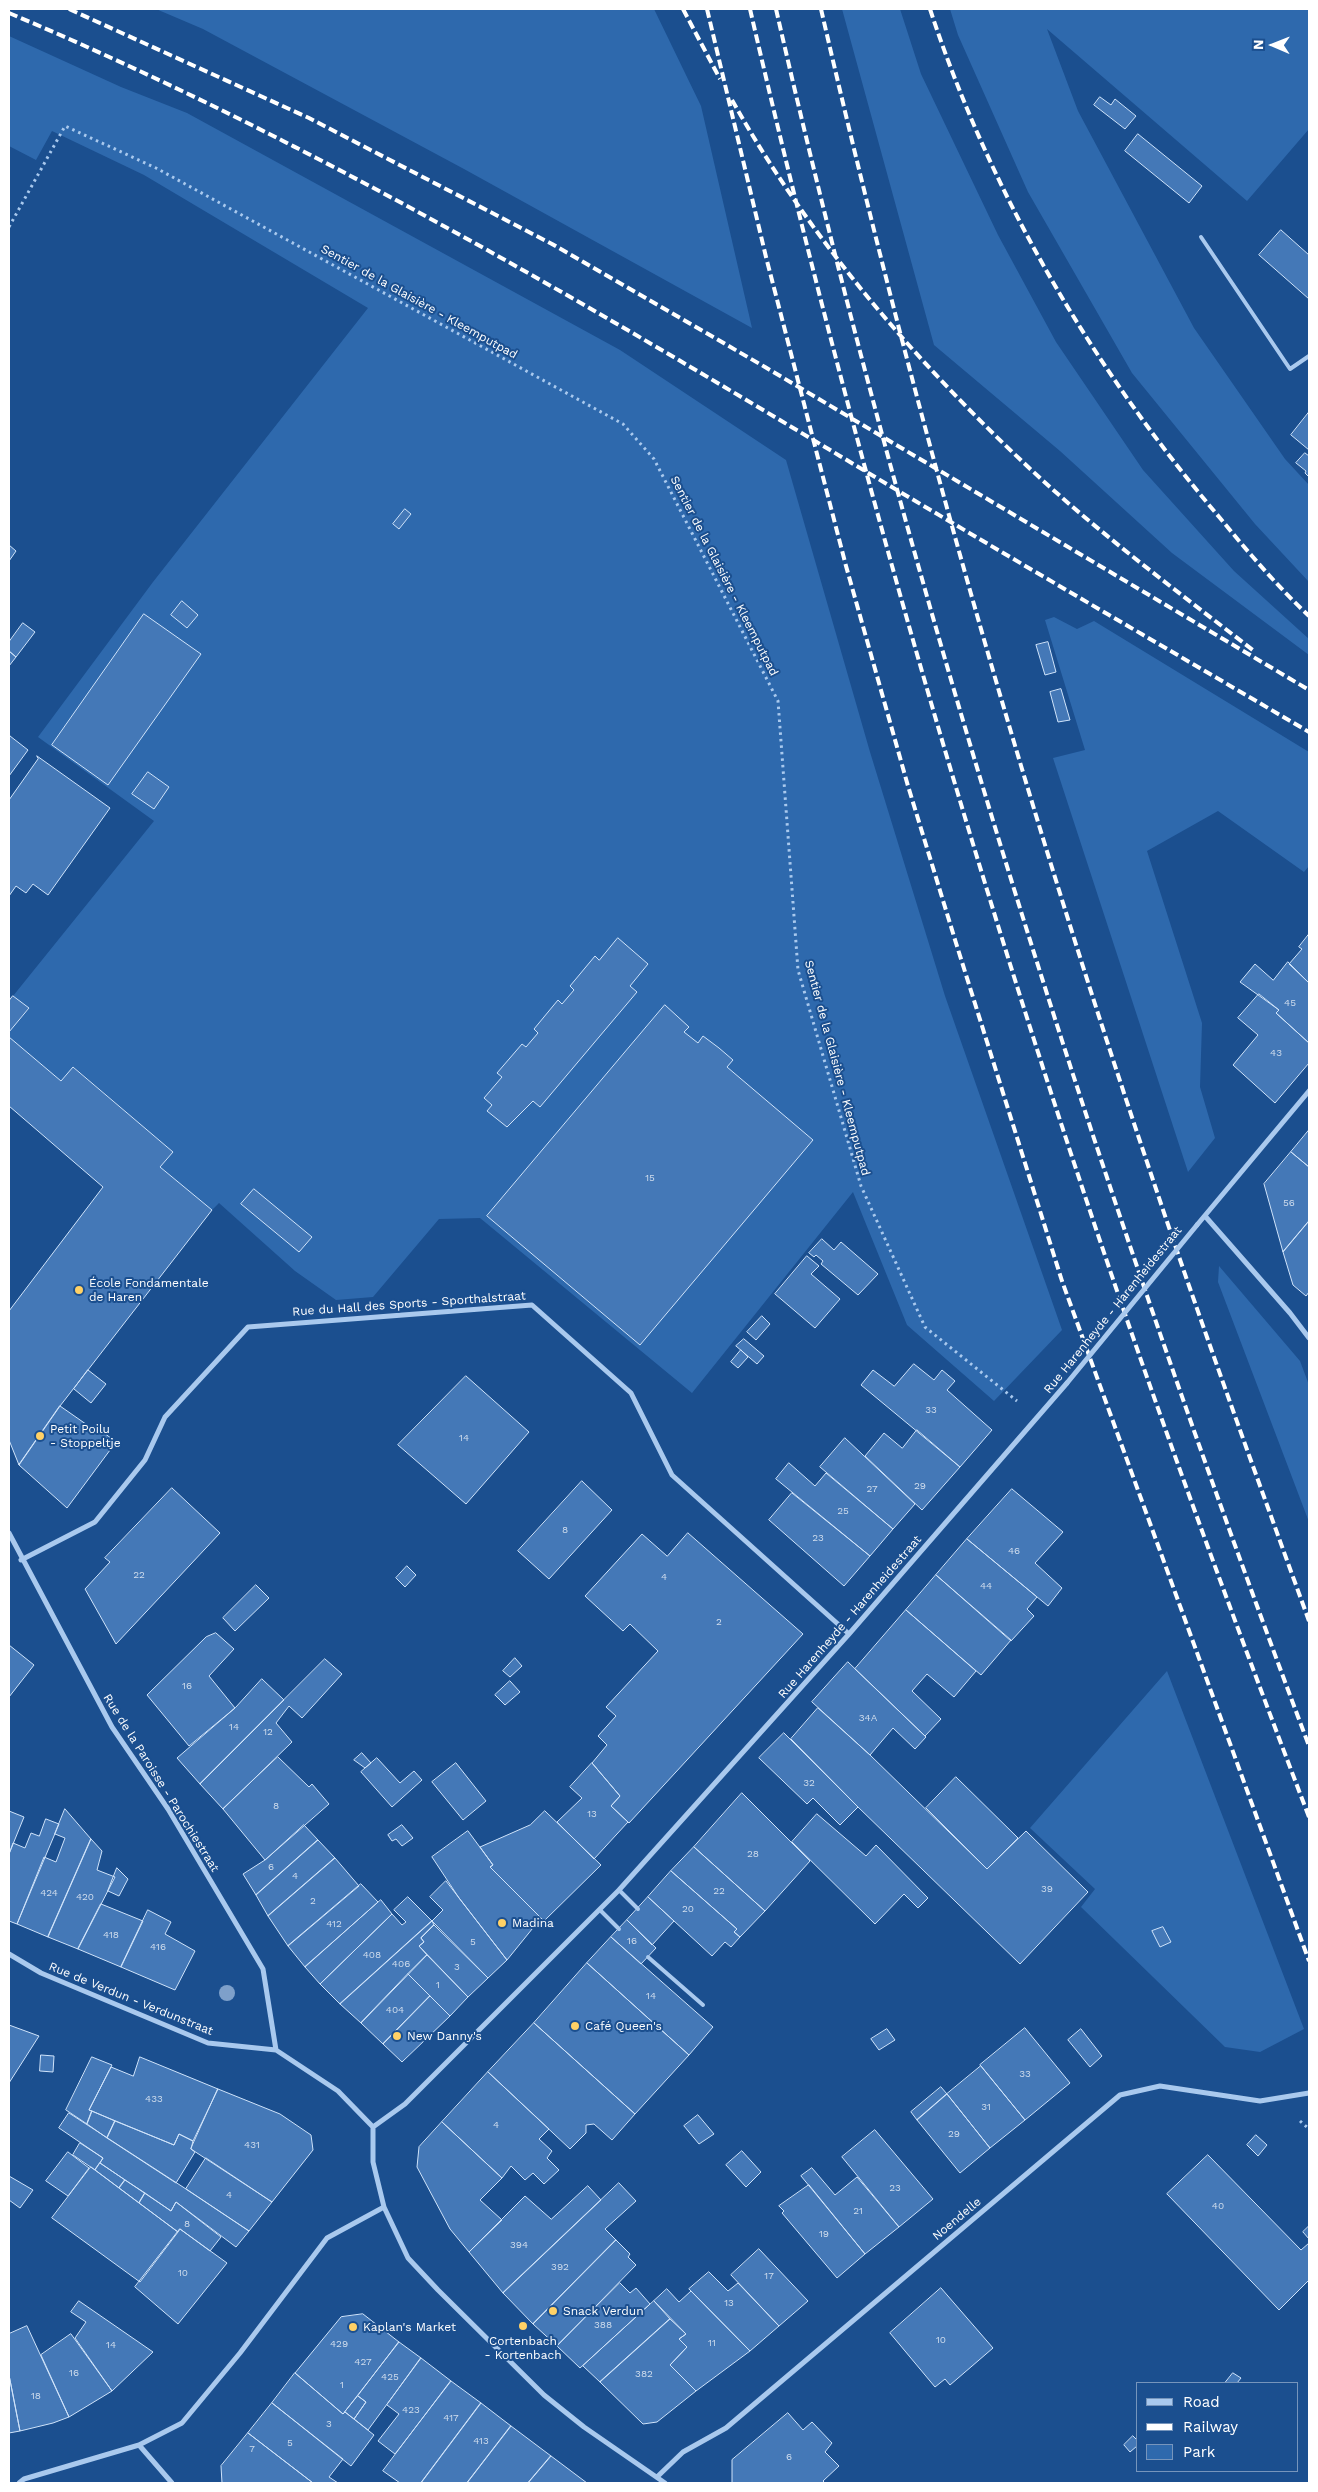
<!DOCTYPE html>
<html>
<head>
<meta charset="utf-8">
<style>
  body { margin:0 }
  #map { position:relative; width:1318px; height:2492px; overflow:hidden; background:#1b4f8f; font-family:"Work Sans",sans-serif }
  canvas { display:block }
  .frame { position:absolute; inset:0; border:10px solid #fff; pointer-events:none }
  .legend { position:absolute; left:1136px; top:2382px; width:162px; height:90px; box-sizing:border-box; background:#1b4f8f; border:1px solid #7695bc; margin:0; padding:6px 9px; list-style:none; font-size:15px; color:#fff }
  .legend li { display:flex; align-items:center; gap:10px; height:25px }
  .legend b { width:25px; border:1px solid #7695bc }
  .north { position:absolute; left:1248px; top:20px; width:50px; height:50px; -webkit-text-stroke:4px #1b4f8f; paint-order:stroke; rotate:271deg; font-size:14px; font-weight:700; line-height:20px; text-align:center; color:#fff }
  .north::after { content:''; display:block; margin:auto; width:18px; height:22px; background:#fff; clip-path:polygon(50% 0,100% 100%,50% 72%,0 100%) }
</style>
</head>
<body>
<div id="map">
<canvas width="1318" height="2492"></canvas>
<div class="frame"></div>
<ul class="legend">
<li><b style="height:6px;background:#a9c9ee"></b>Road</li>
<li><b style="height:6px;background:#fff"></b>Railway</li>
<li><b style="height:14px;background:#2e69ad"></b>Park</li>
</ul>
<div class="north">N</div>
</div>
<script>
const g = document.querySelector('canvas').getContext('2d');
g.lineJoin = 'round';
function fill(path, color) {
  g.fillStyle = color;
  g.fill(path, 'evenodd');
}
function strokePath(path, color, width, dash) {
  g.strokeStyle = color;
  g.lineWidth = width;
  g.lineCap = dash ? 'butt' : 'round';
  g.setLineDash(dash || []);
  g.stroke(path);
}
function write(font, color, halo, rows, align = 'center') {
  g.font = font + ' "Work Sans",sans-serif';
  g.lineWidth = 4;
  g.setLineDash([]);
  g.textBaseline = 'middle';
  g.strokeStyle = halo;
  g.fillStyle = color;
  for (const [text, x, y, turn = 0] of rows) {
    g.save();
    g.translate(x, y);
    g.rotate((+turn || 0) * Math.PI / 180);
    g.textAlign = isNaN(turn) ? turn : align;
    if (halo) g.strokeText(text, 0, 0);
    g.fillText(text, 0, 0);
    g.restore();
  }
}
fill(new Path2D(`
  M156 9H654L701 106 752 328 464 169 203 29Z
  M842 9H900L921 74 998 235 1056 342 1143 470 1234 571 1309 639V655L1172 553 1060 451 934 345Z
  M950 9H1309V129L1247 201 1047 29 1078 111 1194 328 1285 459 1309 485V582L1255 524 1132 373 1028 192 958 35Z
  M9 36 121 87 187 113 620 350 786 460 870 752 945 996 1062 1330 994 1401 907 1325 853 1192 692 1393 480 1218 439 1219 373 1297 336 1300 295 1271 219 1203 212 1210 160 1167 173 1152 74 1067 61 1081 9 1037V1032L29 1009 13 996 154 821 38 737 153 582 368 308 144 175 52 131 36 160 9 146Z
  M1054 617 1077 629 1094 621 1309 752V866L1304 872 1218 811 1147 851 1202 1023 1200 1087 1215 1138 1188 1172 1053 758 1085 750 1045 620Z
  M1219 1266 1300 1361 1309 1385V1522L1218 1282Z
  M1167 1671 1304 2029 1260 2052 1225 2047 1081 1907 1095 1889 1030 1828Z`), '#2e69ad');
const building = new Path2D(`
  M1100 97 1111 105 1115 99 1136 116 1125 129 1094 105Z
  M1138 134 1202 186 1189 203 1125 151Z
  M1281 230 1309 255V299L1259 255Z
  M1309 412V450L1291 435Z
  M1305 453 1309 456V477L1305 473 1306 471 1296 463Z
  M405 509 411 514 399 529 393 524Z
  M9 545 16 551 9 561Z
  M182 601 198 615 187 628 171 615Z
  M144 614 201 654 108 785 52 745Z
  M23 623 35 632 16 657 9 651V642Z
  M1048 642 1056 672 1045 675 1036 645Z
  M9 651 16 657 9 666Z
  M1061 689 1070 720 1058 722 1050 692Z
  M10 736 28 750 9 776V737Z
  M37 756 110 808 48 895 33 884 26 893 16 886 9 896V800L38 759Z
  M148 772 169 787 154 809 132 794Z
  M1309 934V983L1289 964 1302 949 1299 947Z
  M618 938 648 964 630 986 637 992 540 1107 533 1101 507 1127 487 1111 492 1105 484 1098 502 1077 497 1073 522 1044 526 1047 538 1033 534 1029 558 1000 562 1004 574 990 570 986 595 956 599 960Z
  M1288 962 1309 983V1043L1276 1013 1279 1010 1240 982 1255 964 1273 980Z
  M1259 994 1279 1010 1276 1013 1309 1043V1063L1275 1103 1233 1065 1258 1035 1238 1018Z
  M13 996 29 1008 9 1032V1001Z
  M665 1005 689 1027 684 1032 698 1043 703 1036 719 1048 733 1060 727 1067 813 1140 640 1345 487 1216Z
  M9 1037 61 1081 73 1067 173 1152 160 1167 212 1210 60 1406 19 1465 9 1440V1311L103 1187 9 1106Z
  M1309 1130V1167L1291 1152Z
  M1291 1152 1309 1167V1221L1283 1252 1264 1184Z
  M254 1189 312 1237 299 1252 241 1204Z
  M1309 1221V1292L1306 1296 1293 1285 1283 1252Z
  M822 1239 834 1250 841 1242 878 1274 858 1295 821 1264 823 1261 816 1255 814 1257 809 1253Z
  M807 1256 819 1266 811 1274 840 1299 815 1328 775 1294Z
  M762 1316 770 1324 756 1340 747 1332Z
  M744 1339 764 1356 757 1364 736 1346Z
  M741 1350 748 1357 738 1368 731 1362Z
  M914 1364 934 1380 942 1370 955 1381 947 1390 992 1430 960 1467 861 1385 873 1370 894 1386Z
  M88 1370 106 1384 91 1403 74 1389Z
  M466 1376 529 1432 466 1504 398 1445Z
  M60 1406 93 1429 95 1426 116 1442 67 1508 19 1465Z
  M917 1430 960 1467 922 1510 865 1456 884 1433 902 1448Z
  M845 1438 915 1504 893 1529 820 1467Z
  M789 1463 815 1486 826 1473 893 1529 870 1556 776 1479Z
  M582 1481 612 1510 549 1579 518 1551Z
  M172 1488 220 1533 116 1644 85 1589 110 1562 105 1558Z
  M1012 1489 1063 1532 1035 1563 1062 1588 1048 1606 967 1539Z
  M792 1493 870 1556 844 1586 769 1520Z
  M688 1533 803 1634 629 1823 611 1806 620 1796 592 1763 607 1745 598 1736 616 1716 606 1707 658 1651 630 1624 623 1631 585 1596 642 1534 667 1556Z
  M967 1539 1037 1597 1027 1609 1034 1616 1011 1641 936 1575Z
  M407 1566 416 1575 405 1587 396 1578Z
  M936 1575 1011 1640 981 1675 906 1610Z
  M256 1585 269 1598 235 1631 223 1618Z
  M906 1610 976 1671 954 1697 927 1674 912 1691 941 1719 925 1736 855 1669Z
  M216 1633 234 1649 209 1676 235 1708 189 1746 147 1695 206 1637Z
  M9 1645 34 1665 9 1697Z
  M515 1658 522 1666 510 1677 503 1671Z
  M325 1659 342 1674 302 1718 289 1706 276 1723 292 1742 223 1809 200 1784Z
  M848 1662 925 1736 926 1737 915 1749 893 1728 870 1755 812 1702Z
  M262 1679 284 1700 200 1784 177 1758 235 1708Z
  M510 1681 520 1692 505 1705 495 1695Z
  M818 1708 870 1755 987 1869 1026 1831 1088 1892 1020 1964 858 1807 791 1739Z
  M784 1733 858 1807 840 1825 813 1798 807 1804 759 1758Z
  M362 1753 371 1763 365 1768 354 1760Z
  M278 1757 309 1787 312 1784 329 1804 265 1860 223 1809Z
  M377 1758 400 1783 414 1771 422 1780 392 1807 361 1772Z
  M456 1763 486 1801 463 1820 432 1782Z
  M592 1763 620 1796 611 1806 628 1822 594 1859 557 1822 582 1798 570 1787Z
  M956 1777 1018 1838 987 1869 926 1808Z
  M742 1793 810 1861 765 1911 694 1847Z
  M65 1809 91 1839 48 1937 17 1924 44 1857 56 1862 65 1838 55 1834Z
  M9 1811 24 1817 9 1854Z
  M545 1811 601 1865 544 1921 490 1867 493 1865 480 1847 530 1825Z
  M817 1814 866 1856 876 1845 928 1898 918 1908 904 1894 875 1924 792 1842Z
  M46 1819 59 1824 17 1924 9 1921V1854L13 1843 25 1848 31 1833 39 1836Z
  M304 1825 318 1840 256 1895 243 1874 265 1860Z
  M402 1825 413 1838 402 1846 396 1839 392 1841 388 1835Z
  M468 1831 493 1865 490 1867 541 1918 507 1960 459 1898 432 1857Z
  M91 1839 102 1851 97 1870 115 1877 78 1949 48 1937Z
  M318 1840 335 1858 268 1916 256 1895Z
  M694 1847 765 1911 740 1937 734 1932 737 1929 671 1871Z
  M335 1858 359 1886 288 1946 268 1916Z
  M117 1868 128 1879 119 1896 108 1891Z
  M671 1871 737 1929 734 1932 740 1937 731 1947 725 1942 712 1956 648 1897Z
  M446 1881 507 1960 488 1978 432 1921 443 1910 430 1897Z
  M361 1884 378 1902 305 1967 288 1946Z
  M408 1897 432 1921 340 2004 320 1984 392 1914 402 1925 406 1922 394 1910Z
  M648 1897 674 1921 652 1945 627 1920Z
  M381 1900 392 1914 320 1984 305 1967Z
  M101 1904 143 1921 121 1967 78 1949Z
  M148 1910 171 1922 165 1934 195 1951 175 1990 121 1967Z
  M627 1920 656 1948 641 1964 611 1937Z
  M432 1921 434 1925 421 1938 424 1942 419 1946 427 1955 361 2023 340 2004Z
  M434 1925 488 1978 468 1997 419 1946 424 1942 421 1938Z
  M1163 1927 1171 1942 1160 1947 1152 1931Z
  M611 1937 713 2027 689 2055 587 1963Z
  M427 1955 468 1997 450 2016 408 1974Z
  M587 1963 689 2055 635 2114 534 2023Z
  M408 1974 430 1996 383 2044 361 2023Z
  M430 1996 450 2016 402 2062 383 2044Z
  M534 2023 635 2114 612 2140 594 2124 586 2125V2133L570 2149 488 2072Z
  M9 2025 39 2036 9 2083Z
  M1025 2028 1070 2083 1025 2120 980 2065Z
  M887 2029 895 2040 879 2050 871 2039Z
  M1081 2029 1102 2056 1090 2067 1068 2040Z
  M41 2055 54 2056 53 2072 40 2071Z
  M92 2057 112 2065 89 2110 92 2111 87 2124 66 2110Z
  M140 2057 218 2089 193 2141 179 2134 174 2145 89 2110 111 2067 133 2076Z
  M981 2066 1025 2120 990 2148 947 2094Z
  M488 2072 549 2129 539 2139 552 2151 547 2158 559 2170 544 2184 533 2173 525 2180 511 2166 502 2178 442 2122Z
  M941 2087 947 2094 917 2120 911 2112Z
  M218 2089 280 2114 311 2135 313 2150 272 2202 191 2149Z
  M947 2094 990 2148 960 2173 917 2120Z
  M92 2111 115 2121 107 2138 87 2124Z
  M69 2113 186 2189 249 2231 236 2247 176 2202 171 2211 100 2163 103 2158 59 2128Z
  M698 2115 714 2134 699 2144 684 2126Z
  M115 2121 174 2145 179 2134 193 2141 191 2149 195 2152 176 2183 107 2138Z
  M442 2122 502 2178 480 2200 502 2220 469 2252 450 2229 417 2167 419 2147Z
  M875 2130 933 2199 899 2227 842 2157Z
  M1256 2135 1267 2145 1258 2156 1247 2145Z
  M80 2143 103 2158 95 2170 73 2155Z
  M742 2151 761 2172 746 2187 726 2165Z
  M68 2152 89 2168 68 2196 46 2181Z
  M1208 2155 1301 2250 1309 2243V2280L1279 2310 1167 2194Z
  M206 2158 272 2202 249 2231 186 2189Z
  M100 2163 125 2180 119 2188 95 2170Z
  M91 2167 178 2232 140 2282 52 2218Z
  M812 2168 835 2195 857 2177 899 2227 865 2254 801 2176Z
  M9 2176 33 2190 20 2208 9 2200Z
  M125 2180 145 2193 139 2203 119 2188Z
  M619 2183 636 2201 605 2229 616 2240 533 2324 503 2293Z
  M809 2185 865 2254 837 2278 782 2213 784 2211 779 2206Z
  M588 2186 601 2200 503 2293 469 2252 525 2196 551 2219Z
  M145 2193 171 2211 176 2202 221 2237 210 2251 180 2229 178 2232 139 2203Z
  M1309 2226V2239L1303 2232Z
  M180 2229 227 2263 178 2324 135 2287Z
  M616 2240 630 2254 628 2257 636 2265 557 2346 533 2324Z
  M759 2249 808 2301 779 2326 731 2275Z
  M709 2272 728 2291 738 2283 779 2326 750 2351 689 2289Z
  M620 2283 630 2293 636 2288 650 2304 580 2368 557 2346Z
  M941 2288 993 2348 950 2385 945 2379 935 2387 890 2333Z
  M667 2289 679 2302 691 2291 750 2351 696 2391 670 2365 687 2347 679 2339 686 2334 654 2301Z
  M79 2301 153 2352 112 2391 75 2338 86 2322 71 2312Z
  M654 2301 670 2319 600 2382 583 2366Z
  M363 2314 399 2342 343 2414 295 2373 341 2317Z
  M670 2319 686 2334 679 2339 687 2347 670 2365 696 2391 657 2422 643 2424 600 2382Z
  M27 2326 69 2417 53 2423 20 2431 9 2375V2334Z
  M71 2334 112 2391 69 2417 41 2355Z
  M399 2342 421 2358 368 2430 354 2419 366 2402 358 2396Z
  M421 2358 451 2381 395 2454 378 2441 399 2414 387 2405Z
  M295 2373 343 2414 345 2412 374 2435 351 2466 272 2403Z
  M1233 2373 1241 2378 1237 2383H1225Z
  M9 2375 20 2431 9 2433Z
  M451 2381 481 2403 421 2483H400L383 2471Z
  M358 2396 366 2402 354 2419 345 2412Z
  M272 2403 343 2459 329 2477 338 2483H313L248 2433Z
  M481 2403 511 2426 467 2483H421Z
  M788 2413 803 2430 812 2422 832 2443 825 2452 839 2466 823 2481 825 2483H732V2460Z
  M511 2426 551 2456 528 2483H467Z
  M248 2433 313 2483H222L221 2466Z
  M1133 2436 1137 2440V2446L1130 2452 1124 2445Z
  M551 2456 587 2483H528Z`);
fill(building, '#4478b7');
strokePath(building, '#cfe3fa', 1);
strokePath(new Path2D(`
  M9 227 65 126 156 168 623 424 654 459 778 701 798 970 861 1186 925 1327 1017 1401
  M1300 2121 1309 2129`), '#a9c9ee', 3, [2.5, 4]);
strokePath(new Path2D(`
  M1201 237 1290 369 1309 356
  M619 1890 638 1909
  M600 1910 619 1929
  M648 1957 703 2005`), '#a9c9ee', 4);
strokePath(new Path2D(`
  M1205 1216 1290 1313 1309 1338
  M1197 1225 1309 1091
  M9 1533 112 1727 168 1809 263 1969 276 2050
  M21 1560 95 1522 145 1460 165 1417 248 1327 532 1305 631 1393 672 1475 849 1634
  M9 1954 41 1973 208 2043 276 2050 338 2091 373 2127V2162L384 2207 408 2258 438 2290 544 2395 584 2427 665 2483
  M373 2127 405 2104 619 1890 849 1634 1067 1383
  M139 2445 172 2483
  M657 2477 683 2452 726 2428 1120 2095 1160 2086 1260 2101 1309 2093
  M19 2483 24 2479 139 2445 182 2423 240 2353 327 2238 384 2207`), '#a9c9ee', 5);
strokePath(new Path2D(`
  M69 9 309 118 552 244 765 367 1309 690
  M683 9 720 79
  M707 9 766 257 846 566 908 786 956 943 1062 1281 1309 1961
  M750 9C842 408 954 802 1083 1190 1153 1401 1230 1610 1309 1817
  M776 9C911 600 1096 1179 1309 1746
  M821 9C911 401 1022 792 1151 1174 1201 1324 1255 1472 1309 1621
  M930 9C991 195 1093 369 1220 518 1248 552 1277 586 1309 616
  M9 13C308 139 587 304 865 471 1012 559 1161 645 1309 732
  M732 100C808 236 912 358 1025 464 1097 532 1177 591 1254 651`), '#fff', 4, [9, 4]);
strokePath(new Path2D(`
  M1067 1383 1197 1225`), '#a9c9ee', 5);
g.fillStyle = '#7ea0ca';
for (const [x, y] of [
  [227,1993]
]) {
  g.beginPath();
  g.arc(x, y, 8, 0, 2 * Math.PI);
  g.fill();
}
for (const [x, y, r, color] of [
  [79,1290,5,"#ffd166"],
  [40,1436,5,"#ffd166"],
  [502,1923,5,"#ffd166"],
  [575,2026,5,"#ffd166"],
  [397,2036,5,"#ffd166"],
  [553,2311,5,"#ffd166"],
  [523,2326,5,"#ffd166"],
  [353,2327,5,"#ffd166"]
]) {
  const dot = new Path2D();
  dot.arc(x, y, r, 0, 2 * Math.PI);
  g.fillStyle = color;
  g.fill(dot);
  strokePath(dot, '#1b4f8f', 2);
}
write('10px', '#d0dded', null, [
  ["45",1290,1003],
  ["43",1276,1053],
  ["15",650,1178],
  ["56",1289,1203],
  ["33",931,1410],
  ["14",464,1438],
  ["29",920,1486],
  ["27",872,1489],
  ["25",843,1511],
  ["8",565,1530],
  ["23",818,1538],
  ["46",1014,1551],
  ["22",139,1575],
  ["4",664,1577],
  ["44",986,1586],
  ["2",719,1622],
  ["16",187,1686],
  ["34A",868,1718],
  ["14",234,1727],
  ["12",268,1732],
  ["32",809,1783],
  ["8",276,1806],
  ["13",592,1814],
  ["28",753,1854],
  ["6",271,1867],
  ["4",295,1876],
  ["39",1047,1889],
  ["22",719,1891],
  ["424",49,1893],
  ["420",85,1897],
  ["2",313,1901],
  ["20",688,1909],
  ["412",334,1924],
  ["418",111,1935],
  ["16",632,1941],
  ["5",473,1942],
  ["416",158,1947],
  ["408",372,1955],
  ["406",401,1964],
  ["3",457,1967],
  ["1",438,1985],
  ["14",651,1996],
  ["404",395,2010],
  ["33",1025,2074],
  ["433",154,2099],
  ["31",986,2107],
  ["4",496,2125],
  ["29",954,2134],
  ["431",252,2145],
  ["23",895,2188],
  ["4",229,2195],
  ["40",1218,2206],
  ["21",858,2211],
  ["8",187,2224],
  ["19",824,2234],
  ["394",519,2245],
  ["392",560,2267],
  ["10",183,2273],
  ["17",769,2276],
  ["13",729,2303],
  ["388",603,2325],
  ["10",941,2340],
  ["11",712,2343],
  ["429",339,2344],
  ["14",111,2345],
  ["427",363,2362],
  ["16",74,2373],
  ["382",644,2374],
  ["425",390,2377],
  ["1",342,2385],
  ["18",36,2396],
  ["423",411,2410],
  ["417",451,2418],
  ["3",329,2424],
  ["413",481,2441],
  ["5",290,2443],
  ["7",252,2449],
  ["6",789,2457]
]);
write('12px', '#fff', '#1b4f8f', [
  ["Sentier de la Glaisière - Kleemputpad",419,302,29],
  ["Sentier de la Glaisière - Kleemputpad",724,576,63],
  ["Sentier de la Glaisière - Kleemputpad",837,1068,75],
  ["Rue du Hall des Sports - Sporthalstraat",409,1304,-4],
  ["Rue Harenheyde - Harenheidestraat",1113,1310,-51],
  ["Rue Harenheyde - Harenheidestraat",850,1617,-49],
  ["Rue de la Paroisse - Parochiestraat",161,1783,58],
  ["Rue de Verdun - Verdunstraat",131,1999,22],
  ["Noendelle",957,2219,-40]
]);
write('12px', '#fff', '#1b4f8f', [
  ["École Fondamentale",89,1283],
  ["de Haren",89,1297],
  ["Petit Poilu",50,1429],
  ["- Stoppeltje",50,1443],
  ["Madina",512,1923],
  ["Café Queen's",585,2026],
  ["New Danny's",407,2036],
  ["Snack Verdun",563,2311],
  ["Kaplan's Market",363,2327],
  ["Cortenbach",523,2341,"center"],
  ["- Kortenbach",523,2355,"center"]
], 'left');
</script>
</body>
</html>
